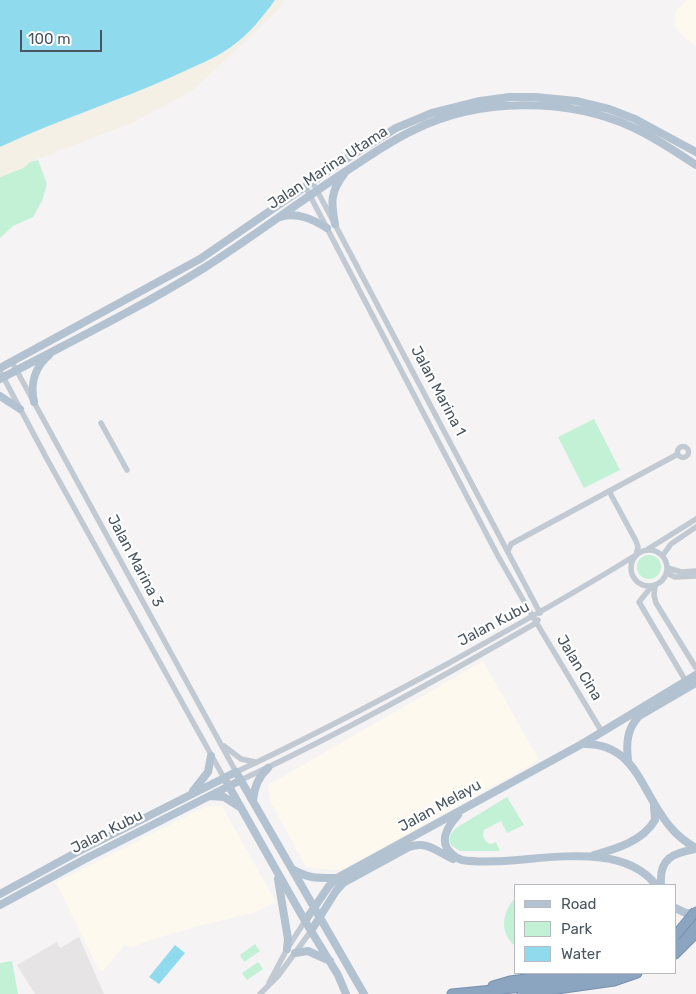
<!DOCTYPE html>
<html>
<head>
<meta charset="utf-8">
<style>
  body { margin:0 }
  #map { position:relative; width:696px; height:994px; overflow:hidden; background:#f5f3f3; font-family:Rubik,sans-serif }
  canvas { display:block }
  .legend { position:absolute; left:514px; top:884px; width:162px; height:90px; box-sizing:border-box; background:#fff; border:1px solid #b7bbc0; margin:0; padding:6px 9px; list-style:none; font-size:15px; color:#4a5661 }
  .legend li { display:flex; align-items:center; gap:10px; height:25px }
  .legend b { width:25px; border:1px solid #b7bbc0 }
  .scale { position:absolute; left:20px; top:30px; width:82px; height:22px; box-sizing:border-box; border:2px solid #4a5661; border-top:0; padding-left:6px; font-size:15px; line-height:18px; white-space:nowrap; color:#4a5661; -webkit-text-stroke:4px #fff; paint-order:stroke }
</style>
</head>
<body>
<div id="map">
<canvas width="696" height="994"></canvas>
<ul class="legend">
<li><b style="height:6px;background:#b3c2d1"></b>Road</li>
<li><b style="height:14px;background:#c3f1d5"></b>Park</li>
<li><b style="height:14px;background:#90daee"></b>Water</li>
</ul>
<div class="scale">100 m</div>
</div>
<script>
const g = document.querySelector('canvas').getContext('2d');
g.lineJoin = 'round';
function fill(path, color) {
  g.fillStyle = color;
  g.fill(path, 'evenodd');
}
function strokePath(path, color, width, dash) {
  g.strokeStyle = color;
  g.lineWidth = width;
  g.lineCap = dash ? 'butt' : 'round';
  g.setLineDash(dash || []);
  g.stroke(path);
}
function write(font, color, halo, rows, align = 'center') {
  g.font = font + ' Rubik,sans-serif';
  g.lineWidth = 4.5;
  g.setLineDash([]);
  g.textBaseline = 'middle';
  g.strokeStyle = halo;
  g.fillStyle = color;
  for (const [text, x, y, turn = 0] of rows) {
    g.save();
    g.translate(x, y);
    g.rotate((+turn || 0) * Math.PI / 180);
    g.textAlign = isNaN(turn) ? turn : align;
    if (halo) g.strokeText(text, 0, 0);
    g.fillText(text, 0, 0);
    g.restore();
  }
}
fill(new Path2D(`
  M686 0H696V46L679 33 674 24 676 11Z
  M483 661 538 758V761L344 869 334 870 306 867 270 801 268 785Z
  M207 806H222L276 902 256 912 195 927 144 942 131 948 125 944 103 971 98 969 56 882Z`), '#fdf9ef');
fill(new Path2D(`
  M79 937 104 994H35L17 965 57 942 60 948Z`), '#e6e4e5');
fill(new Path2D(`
  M38 160 47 184 42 201 33 217 13 226 0 238V177L23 168 30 162Z
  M594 419 620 470 584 488 558 437Z
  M637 567a12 12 0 1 1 24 0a12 12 0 1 1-24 0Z
  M507 797 524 825 507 833 501 821 484 830 483 836 486 842 491 844 496 842 500 851H460L452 846C447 839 450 834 456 828Z
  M515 898V946C499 932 502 913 515 898Z
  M255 944 260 951 244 962 240 955Z
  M12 961 18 994H0V963Z
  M258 962 263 969 247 980 242 973Z`), '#c3f1d5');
fill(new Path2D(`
  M275 0H284L272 16 193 90 134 122 30 162 23 168 0 177V147C57 120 119 101 176 75 195 66 215 59 231 47 249 34 262 18 275 0Z`), '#f5f0e5');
fill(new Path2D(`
  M0 0H275C262 18 249 34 231 47 214 59 195 66 176 75 119 101 57 120 0 147Z
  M175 945 185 953 159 984 149 977Z`), '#90daee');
const highway = new Path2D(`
  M675 946 696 922
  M675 954 696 933
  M493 986 510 981 572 973
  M452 994 513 988 616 973
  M522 994 614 981 637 973`);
strokePath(highway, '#7690ad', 11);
strokePath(new Path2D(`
  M312 181 540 613
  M305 186 498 556 533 617 602 732
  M12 362 236 772C309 738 379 701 449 663 512 628 575 593 636 555L638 547 636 541 609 491
  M0 371 47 459 224 778
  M101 423 127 470
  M677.5 452a5.5 5.5 0 1 1 11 0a5.5 5.5 0 1 1-11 0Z
  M648 549 696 519
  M631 568a18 18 0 1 1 36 0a18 18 0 1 1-36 0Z
  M508 551 511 544 678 454
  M663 555 671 544 696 527
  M668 568 681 572 696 571
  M667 573 675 577 696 576
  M652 586 639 602 687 683
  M655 586 654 595 656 603 696 668
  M224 746 241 759 255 762
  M241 780C342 733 440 678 536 623L538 620
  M269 983 287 949 305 921
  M260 994 278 976 311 931`), '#c1cad2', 5.5);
strokePath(new Path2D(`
  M280 217C298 212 312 219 327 228
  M335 224C331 203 330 192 344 174
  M0 368 200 259 341 162 396 128 432 113 480 101 510 97H536L576 101 609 109 635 119 696 152
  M0 379C68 343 138 309 204 268 256 235 305 197 357 164 375 152 394 139 414 130 478 98 566 97 632 127 654 137 675 151 696 165
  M0 396 20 409
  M34 402C30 384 35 367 49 355
  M582 744C638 742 641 795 672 829 679 837 687 843 696 848
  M628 760C626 743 627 729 639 716L696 683
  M227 783 305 921 338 975 346 994
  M193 791 208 772 211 756
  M210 796 224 797 238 806
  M253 801C254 787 258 777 268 768
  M458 815C447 827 438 842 452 854 455 857 458 859 462 860 519 869 616 833 656 885
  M594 855C616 849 643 841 655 820L654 806
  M292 869C309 879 318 878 337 878
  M278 879 288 939 287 949
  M661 885C659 858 673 853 696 849
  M0 894 81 850 236 772 364 994
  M0 905 85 859 241 780
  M675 908 686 913H696
  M305 921 329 886 337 878 582 744 696 675
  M311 931 336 891 343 883 409 847C427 840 437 852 453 859
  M295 953 308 951 330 961`), '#b3c2d1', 8);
strokePath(highway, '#8ba5c1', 9);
const highwayBridge = new Path2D(`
  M675 936 696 911`);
strokePath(highwayBridge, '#7690ad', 11, []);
strokePath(highwayBridge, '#8ba5c1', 9);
write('15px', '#4a5661', '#fff', [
  ["Jalan Marina Utama",328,168,-33],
  ["Jalan Marina 1",438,391,62],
  ["Jalan Marina 3",135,561,62],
  ["Jalan Kubu",494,624,-28],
  ["Jalan Cina",579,668,59],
  ["Jalan Melayu",440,806,-29],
  ["Jalan Kubu",107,832,-27]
]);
</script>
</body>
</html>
